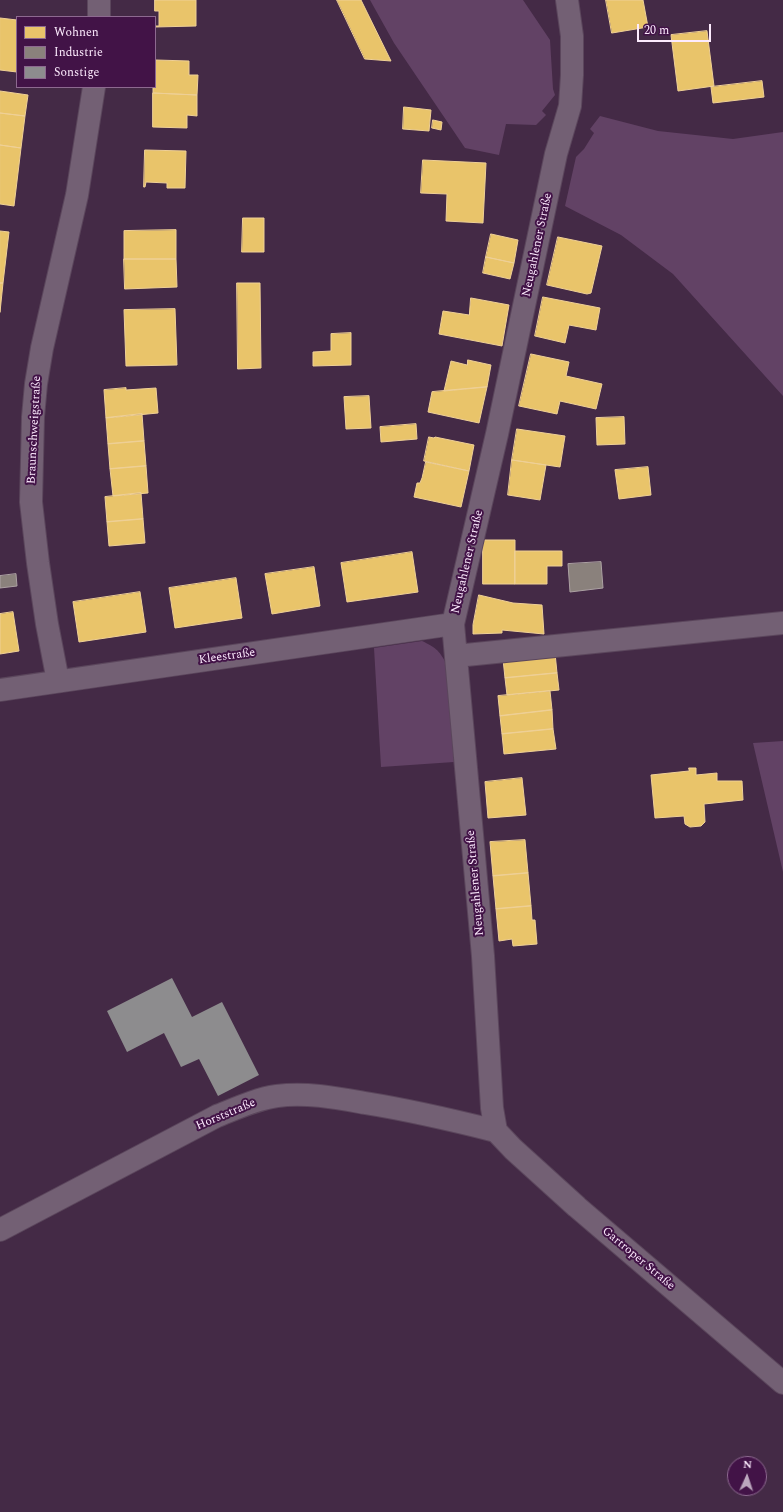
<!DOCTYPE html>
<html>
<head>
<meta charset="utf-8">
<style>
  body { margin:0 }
  #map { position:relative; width:783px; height:1512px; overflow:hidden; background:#442a46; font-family:Spectral,serif }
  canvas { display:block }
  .legend { position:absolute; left:16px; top:16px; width:140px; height:72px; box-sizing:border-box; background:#421347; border:1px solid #8d6990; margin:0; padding:5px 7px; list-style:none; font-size:12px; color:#fdebfe }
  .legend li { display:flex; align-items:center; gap:8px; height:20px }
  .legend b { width:20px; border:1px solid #8d6990 }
  .north { position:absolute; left:727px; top:1456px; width:40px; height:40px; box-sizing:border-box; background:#421347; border:1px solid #8d6990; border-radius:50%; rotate:3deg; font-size:11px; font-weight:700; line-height:16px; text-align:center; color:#fdebfe }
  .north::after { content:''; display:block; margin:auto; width:14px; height:18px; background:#bca7be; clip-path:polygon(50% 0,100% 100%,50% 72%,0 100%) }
  .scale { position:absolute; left:637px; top:24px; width:74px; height:18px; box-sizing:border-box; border:2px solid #fdebfe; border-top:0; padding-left:5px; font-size:12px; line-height:14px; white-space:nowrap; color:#fdebfe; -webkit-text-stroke:3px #421347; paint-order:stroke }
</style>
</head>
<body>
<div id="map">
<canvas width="783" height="1512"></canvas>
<ul class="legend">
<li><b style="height:11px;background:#e9c46a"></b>Wohnen</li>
<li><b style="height:11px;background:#8a817c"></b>Industrie</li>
<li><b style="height:11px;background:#8d8c8e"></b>Sonstige</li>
</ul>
<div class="north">N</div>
<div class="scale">20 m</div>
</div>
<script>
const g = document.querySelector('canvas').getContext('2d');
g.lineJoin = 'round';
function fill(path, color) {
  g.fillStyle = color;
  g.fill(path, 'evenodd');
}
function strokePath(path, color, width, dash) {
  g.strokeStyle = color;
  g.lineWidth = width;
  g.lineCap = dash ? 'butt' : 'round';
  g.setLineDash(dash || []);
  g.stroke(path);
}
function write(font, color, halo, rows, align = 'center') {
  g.font = font + ' Spectral,serif';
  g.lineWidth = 4;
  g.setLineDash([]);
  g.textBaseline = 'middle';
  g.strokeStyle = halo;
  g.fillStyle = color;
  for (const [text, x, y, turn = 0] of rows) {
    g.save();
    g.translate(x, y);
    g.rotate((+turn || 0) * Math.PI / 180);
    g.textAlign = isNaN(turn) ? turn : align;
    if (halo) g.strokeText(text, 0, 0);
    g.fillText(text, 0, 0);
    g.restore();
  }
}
fill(new Path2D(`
  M370 0H523L550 40 553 89 555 95 542 111 546 115 536 125 506 124 499 155 465 148 394 43Z
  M600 116 658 131 733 139 783 132V396L673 274 621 235 565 206 576 157 584 149 594 133 590 129Z
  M422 641C435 647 439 650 446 663L454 762 381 767 374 648Z
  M783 741V872L753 743Z`), '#624265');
const homes = new Path2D(`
  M155 0H196V26L155 27V26H159V11H155Z
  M337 0H361L391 61 365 59Z
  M606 0H643L648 27 612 33Z
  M0 18 17 20V72L0 70Z
  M707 31 714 86 678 91 671 35Z
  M156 60 189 61V75H198L197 95 153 93V87H155Z
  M762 81 764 97 713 103 711 87Z
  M0 91 28 95 25 116 0 113Z
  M153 93 197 95V116L187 115V128L153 127Z
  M404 107 431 110 429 131 403 129Z
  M0 113 25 116 21 148 0 145Z
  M433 120 442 122 441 130 432 128Z
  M0 145 21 148 14 206 0 204Z
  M145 150 186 151 185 188H167V183L146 182 145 187H144Z
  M423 160 486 163 483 223 446 221 447 194 421 193Z
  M243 218H264V252H242Z
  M176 230V259H124V231Z
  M0 231 9 232 3 283H0Z
  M491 234 518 240 514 263 486 257Z
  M558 237 602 246 591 293 587 294 547 285Z
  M486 257 514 263 510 279 483 273Z
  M124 259H176L177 287 125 289Z
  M0 283H3L0 312Z
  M237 283H260L261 368 238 369Z
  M543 297 600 308 596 330 569 325 565 343 535 336Z
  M471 298 509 305 502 346 439 334 443 311 469 315Z
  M175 309 177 365 126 366 124 310Z
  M351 333V365L313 366V352L331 351V334Z
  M531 354 569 362 566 376 602 384 596 409 560 401 557 414 519 406Z
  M468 360 491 365 487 387 444 391 451 361 467 365Z
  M487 387 479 423 428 412 432 392Z
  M126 388V390L156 388 158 413 106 418 104 390Z
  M369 396 371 428 346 429 344 397Z
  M142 414 144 441 108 444 106 418Z
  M624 417 625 444 597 445 596 418Z
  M416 424 417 439 381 442 380 427Z
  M517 429 565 436 560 467 512 460Z
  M429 437 434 438 435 437 474 445 469 471 424 461Z
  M144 441 146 466 110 469 108 444Z
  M512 460 546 465 540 500 508 495Z
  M426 462 469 471 461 507 414 497 417 483H420L422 478Z
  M146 466 148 493 113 496 110 469Z
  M648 467 651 495 619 499 615 470Z
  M141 493 143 519 107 522 105 497Z
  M143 519 145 543 109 546 107 522Z
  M483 540H515V584H483Z
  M515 551H562V566H547V584H515Z
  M412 552 418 592 347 602 341 563Z
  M314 567 320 606 272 614 265 574Z
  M236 578 242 618 175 628 169 588Z
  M140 592 146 632 79 642 73 602Z
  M479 595 513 603 542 605 544 634 502 630V633L473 634V625Z
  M13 612 19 651 0 654V614Z
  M555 653 557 673 505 678 503 659Z
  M557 673 559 690 507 695 505 678Z
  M550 691 552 710 500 716 498 696Z
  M552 710 553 729 502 734 500 716Z
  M553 729 556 749 504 754 502 734Z
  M689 768H696V775L717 773V781H742L743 800 704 804 705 822 701 826 690 827 685 824 684 816 655 818 651 775 689 771Z
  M522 778 526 815 488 818 485 782Z
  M525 840 528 873 493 876 490 842Z
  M528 873 531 906 496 909 493 876Z
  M531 906 532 920H535L537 944 513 946 512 939 499 941 496 909Z`);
fill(homes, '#e9c46a');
strokePath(homes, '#efd096', 1);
const industry = new Path2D(`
  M601 562 603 588 570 592 568 564Z
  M16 574 17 586 0 588V576Z`);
fill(industry, '#8a817c');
strokePath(industry, '#aca1a3', 1);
fill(new Path2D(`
  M172 978 192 1017 222 1002 259 1075 218 1096 199 1059 181 1067 164 1033 127 1052 107 1011Z`), '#8d8c8e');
const minor = new Path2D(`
  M99 0V17
  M456 656 783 623
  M58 681 47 624 38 563 31 502 33 417 36 384 42 348 77 195 94 87
  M0 690 453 624
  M496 1131 492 1108 483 956 453 624 497 434 556 154 570 106 572 75V36L567 0
  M496 1131 513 1149 577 1207 783 1383
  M0 1230 217 1116C237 1108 256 1099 277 1096 306 1092 337 1098 365 1103 409 1110 452 1120 496 1131`);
strokePath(minor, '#5b465c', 24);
strokePath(minor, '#736074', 22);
write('12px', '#fdebfe', '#421347', [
  ["Neugahlener Straße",538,245,-78],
  ["Braunschweigstraße",35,430,-87],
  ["Neugahlener Straße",468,562,-77],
  ["Kleestraße",227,657,-8],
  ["Neugahlener Straße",476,883,-95],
  ["Horststraße",226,1115,-23],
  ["Gartroper Straße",638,1259,40]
]);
</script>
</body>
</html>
